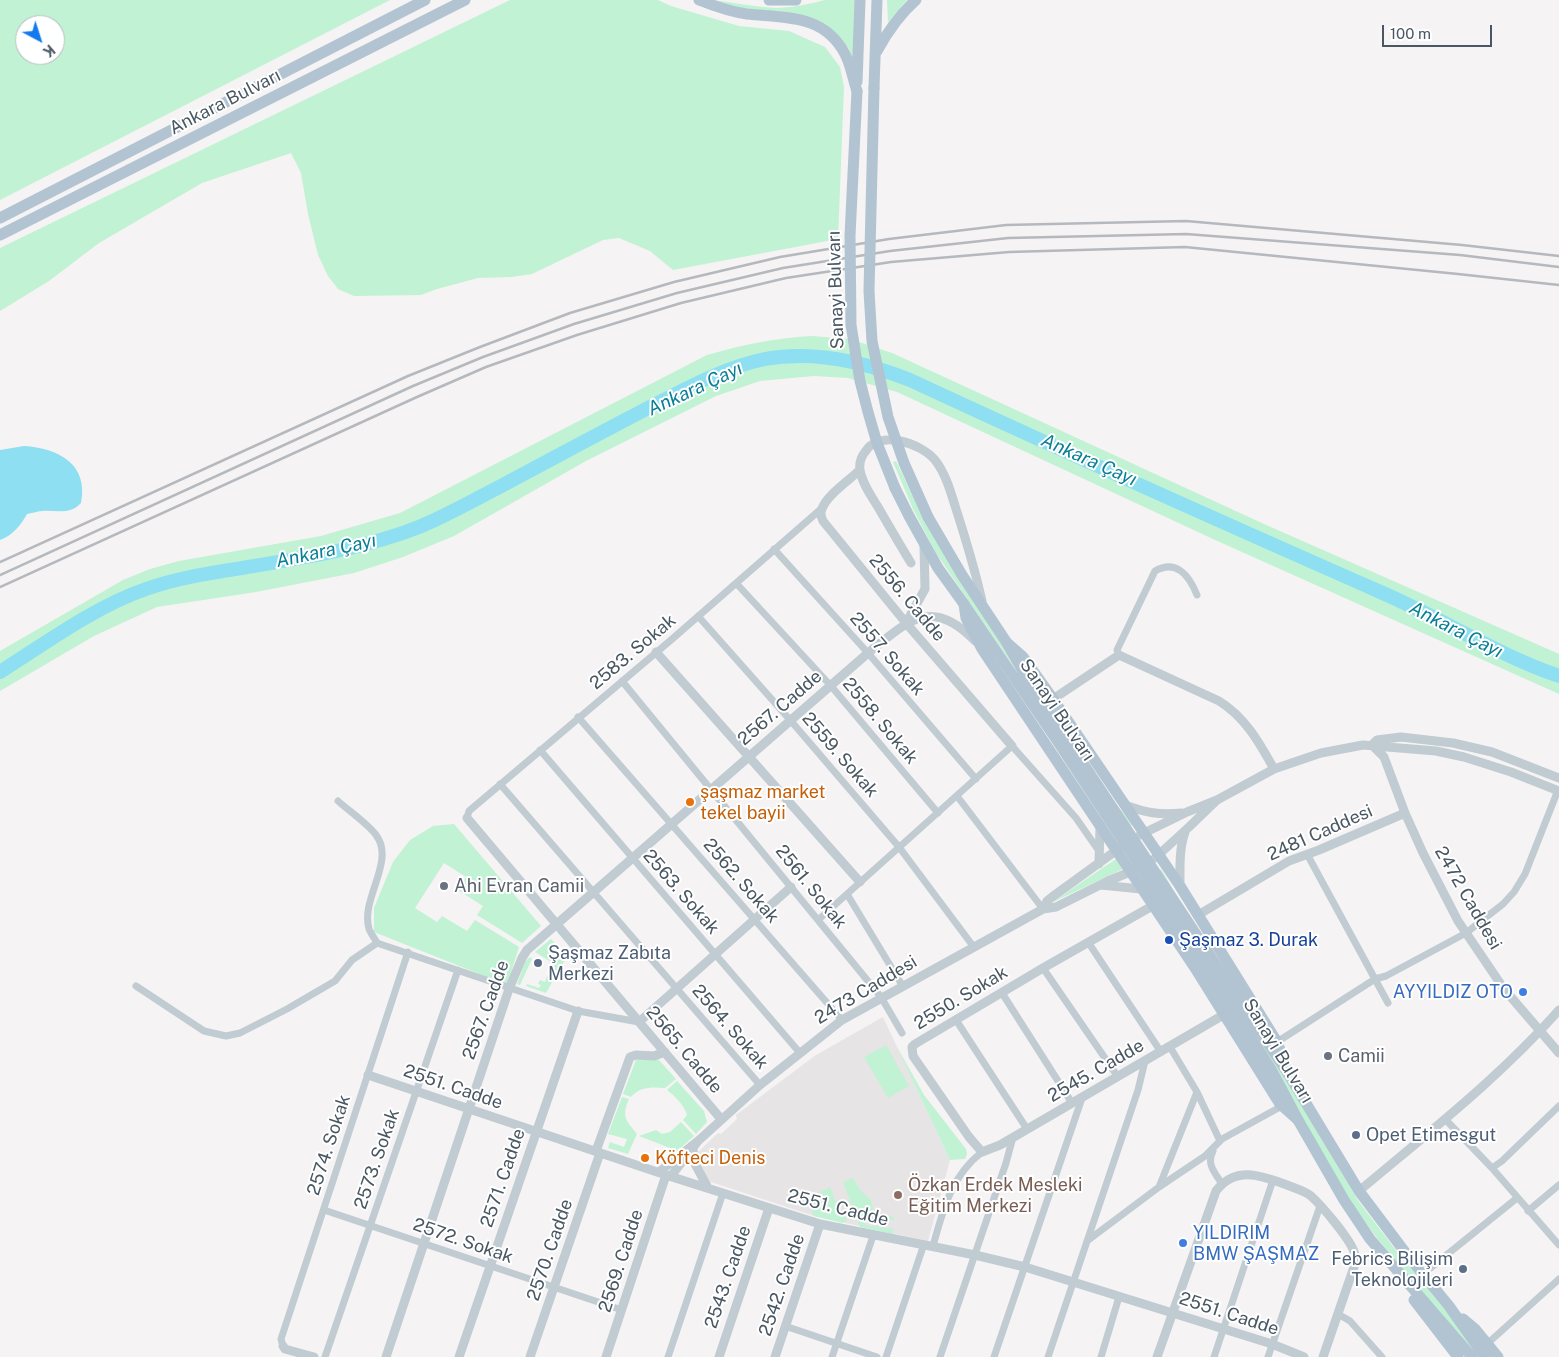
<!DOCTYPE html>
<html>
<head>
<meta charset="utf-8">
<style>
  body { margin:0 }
  #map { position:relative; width:1559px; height:1357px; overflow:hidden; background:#f5f3f3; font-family:"Public Sans",sans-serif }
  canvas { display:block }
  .north { position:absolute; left:15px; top:15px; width:50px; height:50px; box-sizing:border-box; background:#fff; border:1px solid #b6bcc0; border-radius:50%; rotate:140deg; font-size:14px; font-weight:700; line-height:20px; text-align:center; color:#495762 }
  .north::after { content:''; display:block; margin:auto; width:18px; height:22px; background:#137aef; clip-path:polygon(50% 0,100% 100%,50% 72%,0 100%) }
  .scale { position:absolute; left:1382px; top:25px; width:110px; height:22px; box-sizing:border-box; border:2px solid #495762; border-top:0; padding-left:6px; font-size:15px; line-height:18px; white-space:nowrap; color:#495762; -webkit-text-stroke:4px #fff; paint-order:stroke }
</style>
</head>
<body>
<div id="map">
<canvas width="1559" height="1357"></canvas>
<div class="north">K</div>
<div class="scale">100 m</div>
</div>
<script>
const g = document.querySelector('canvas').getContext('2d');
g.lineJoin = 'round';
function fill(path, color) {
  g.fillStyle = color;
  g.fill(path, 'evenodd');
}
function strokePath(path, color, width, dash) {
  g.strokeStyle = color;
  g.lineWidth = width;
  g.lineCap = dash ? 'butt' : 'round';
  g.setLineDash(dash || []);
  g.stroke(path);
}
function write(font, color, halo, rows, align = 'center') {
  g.font = font + ' "Public Sans",sans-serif';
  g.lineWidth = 4;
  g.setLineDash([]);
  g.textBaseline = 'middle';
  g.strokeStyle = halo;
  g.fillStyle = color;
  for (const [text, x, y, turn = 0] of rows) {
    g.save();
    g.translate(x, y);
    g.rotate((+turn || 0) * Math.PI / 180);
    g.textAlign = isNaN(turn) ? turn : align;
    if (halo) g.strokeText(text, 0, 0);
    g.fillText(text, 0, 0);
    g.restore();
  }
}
fill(new Path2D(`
  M883 1017 950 1160 928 1241 814 1216 708 1181 696 1154 718 1133 721 1134 737 1119 736 1115 816 1055Z`), '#e6e4e5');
fill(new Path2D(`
  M0 0H390L0 200ZM25 25H55V55H25Z
  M510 0H658L671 6 739 26 789 31 825 47 840 67 844 87 838 239 673 270 650 251 619 238 603 240 532 274 511 277 478 278 437 289 421 295 354 296 338 289 328 276 318 255 308 214 301 173 291 153 202 183 99 243 49 281 0 311V248Z
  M702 0C727 0 750 7 775 8 792 8 809 4 825 0 834 0 847 0 856 0L853 58 848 47 833 33Z
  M887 0H907L888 22Z
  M811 336 850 339 892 353 1264 524 1559 654V694L1213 539 897 392 848 378 814 376 760 381 716 396 586 461 454 536 403 557 354 573 256 592 157 607 94 636 0 691V651L123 580 150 569 179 561 321 536 400 513 707 355C742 345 775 338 811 336Z
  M896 461 920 511 1113 801 1134 824 1122 831 1102 796 936 553 913 509 893 462Z
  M454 824 541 926 522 943 477 915 483 906 458 890 466 877 444 863 415 908 437 922 442 916 467 931 475 920 519 947 507 985 374 932V908L393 862 410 840 433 826Z
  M1116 859 1123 869 1051 903Z
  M1161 869 1359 1202 1398 1253 1484 1357H1475L1377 1238 1355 1208 1151 876Z
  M551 939 567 957 557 973 551 962 535 952Z
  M530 957 532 959 520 985 517 984 525 962Z
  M548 974 555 977 546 993 526 986 527 984 539 988 541 985 538 984 540 980 545 982Z
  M886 1045 909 1086 888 1098 864 1057Z
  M896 1045 924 1095 966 1149 967 1154 965 1159 950 1160Z
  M658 1059 676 1079 665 1088C653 1087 640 1086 631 1097L623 1094 636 1060Z
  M677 1081 704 1111 707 1122 696 1134 683 1120 687 1115C684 1105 675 1096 667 1090Z
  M622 1097 629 1099C621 1117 626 1120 637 1134L628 1154 608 1148 610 1142 624 1147 627 1139 608 1134Z
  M681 1122 694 1136 669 1158 670 1148 639 1136 656 1130 662 1134 670 1132Z
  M853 1178 860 1190 871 1200 874 1212 894 1217V1220L867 1215 865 1225 893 1229V1234L860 1227 843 1182Z
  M830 1187 841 1216H845L847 1220 843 1223 814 1216 809 1205 815 1195Z`), '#c1f2d3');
fill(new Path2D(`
  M24 446C58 448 89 464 81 503 70 515 57 510 43 511 38 511 33 513 27 514 21 525 13 535 0 540V450Z`), '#8ddff1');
strokePath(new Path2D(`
  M0 672C46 643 94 607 146 589 177 578 210 573 242 568 302 558 363 549 419 527 448 515 476 499 503 485 554 458 605 430 656 404 691 386 726 367 765 359 814 350 865 362 910 380 1067 453 1226 524 1385 594 1444 620 1498 655 1559 676`), '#8ddff1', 14);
strokePath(new Path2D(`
  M774 549 868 653 976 779
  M736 583 831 686 938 813
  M698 616 791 721 899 847 973 946
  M1119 655 1117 650 1155 571C1176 559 1189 575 1197 595
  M622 681 881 997 902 1033
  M578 717 842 1020
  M540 750 800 1053
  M500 784 760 1085
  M957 796 1043 909
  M338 801C349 811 368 824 376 835 396 861 360 899 369 929 371 934 375 939 377 943L578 1011 639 1022
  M467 818 469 811 671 640 821 509
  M1307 854 1388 1003
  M847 894 902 985
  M818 920 1012 746 1076 818 1099 851
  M1088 942 1161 1052
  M1043 968 1118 1077
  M136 986 204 1031 226 1036 240 1033 287 1009 335 981 352 960 377 943
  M1002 993 1072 1103
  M956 1020 1027 1129
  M1277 1042 1375 979 1386 976 1466 933 1503 904 1514 892 1525 874 1558 790
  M1170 1047 1197 1092 1220 1141
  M1445 1119 1492 1168 1559 1245
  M1213 1151C1206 1164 1215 1173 1222 1184
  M1492 1168 1502 1161 1559 1106
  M1159 1187 1197 1092
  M324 1210 622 1310
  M1528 1211 1559 1185
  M1087 1241 1159 1187 1205 1156 1222 1139 1282 1106
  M933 1246C943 1210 951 1176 982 1152
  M1423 1274 1517 1198
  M1338 1314 1350 1321 1382 1357
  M785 1326 877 1357
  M1487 1344 1559 1279
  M283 1346 281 1339 408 952
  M325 1357 458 970
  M668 1357 723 1193
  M832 1357 873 1236
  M886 1357 924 1244
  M940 1357 1006 1163 1013 1137
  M994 1357 1082 1098
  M1048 1357 1138 1090 1145 1061
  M1101 1357 1119 1297
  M1214 1357 1273 1180
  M1268 1357 1320 1206`), '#c0cbd2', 7);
strokePath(new Path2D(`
  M860 470C849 480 826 496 822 509 820 513 821 517 823 521L906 623 1012 746
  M911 563C900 545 889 526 878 507 871 496 862 483 860 470 859 463 861 457 865 452 879 429 921 443 935 460 946 474 951 493 956 509 966 540 975 570 982 601
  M906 623 925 589 924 546
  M656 652 860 882
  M1053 699 1119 655 1219 701C1245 717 1259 742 1274 769
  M1372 745 1377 740 1401 737 1453 743 1492 752 1559 778
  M1373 746 1384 757 1405 813 1423 853 1458 921 1504 989 1559 1053
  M1125 805C1146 813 1159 815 1182 813
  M467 818 721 1119
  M1140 835 1187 812 1217 800 1274 769 1321 753 1363 745 1436 751 1464 757 1511 772 1559 791
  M1155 858 1189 827 1217 800
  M1099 864 1100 827
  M1101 885 1141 889
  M1180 886C1180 867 1179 849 1185 832
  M1154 905 1043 968 915 1044 912 1047 913 1056 969 1137 982 1152 1000 1145 1225 1014
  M1043 909 1047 901 1052 897 1121 847
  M1198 915 1289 861 1319 850 1405 813
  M639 1022 791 887
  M368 1075 666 1175 820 1224 975 1255 1025 1267 1272 1344 1304 1357
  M698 1141 760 1085 842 1020 1043 909 1056 907 1108 881 1135 870
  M693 1147 694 1162 708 1188
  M596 1151 630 1057 636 1055 654 1056 665 1052
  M659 1172 698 1141 671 1176
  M1359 1191C1428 1133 1500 1077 1559 1010
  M283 1346 285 1349 314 1357
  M386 1357 509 989 522 958 527 950 868 653C907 622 931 595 975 641
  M459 1357 578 1011
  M530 1357 600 1153
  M606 1357 666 1175
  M719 1357 769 1208
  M775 1357 820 1224
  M1157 1357 1216 1191C1236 1165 1262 1176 1287 1185 1294 1188 1305 1191 1311 1196 1322 1206 1353 1242 1355 1255 1355 1259 1354 1263 1354 1267L1323 1357`), '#c0cbd2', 9);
strokePath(new Path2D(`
  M699 0C714 6 731 12 747 14 786 18 824 14 845 54 851 65 853 80 857 91
  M769 0H796
  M877 51C888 31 899 15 916 0
  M857 82 860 0
  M874 88 877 0
  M0 218 425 0
  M0 235 465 0
  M895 488 909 516 938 568 964 604 966 618 982 649 1197 971 1280 1104 1298 1120 1344 1200 1370 1239 1472 1357
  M928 517 962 575 1007 643 1023 657 1053 699 1180 886 1277 1042 1289 1075 1359 1191 1408 1256 1449 1306 1485 1357
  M1414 1300 1458 1357
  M1463 1319 1475 1329 1498 1357`), '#b2c3d2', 11);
strokePath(new Path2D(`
  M0 562 408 376 480 347 570 313 674 282 780 257 889 239 1006 225 1186 221 1462 245 1559 256
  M0 575 413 386 483 357 574 324 677 293 783 268 890 251 1008 238 1186 234 1460 255 1559 267
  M0 587 417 397 486 367 577 335 681 303 786 278 891 262 1009 252 1185 247 1458 274 1559 285`), '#b5b8bd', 2.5);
strokePath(new Path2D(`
  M874 88 869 291 872 341 888 417 904 463 928 517
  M857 91 850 236 851 325 860 381 868 412 877 443 895 488
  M964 604 1056 739 1213 977 1272 1071 1298 1120
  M1007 643 1028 680 1289 1075`), '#b2c3d2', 11);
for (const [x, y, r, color] of [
  [690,802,5,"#e8710a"],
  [444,886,5,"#6b7280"],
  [1169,940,5,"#1a4fb4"],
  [538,963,5,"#5c6f8a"],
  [1523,992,5,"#3f7fe0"],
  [1328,1056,5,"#6b7280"],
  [1356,1135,5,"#5c6f8a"],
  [645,1158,5,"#e8710a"],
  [898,1195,5,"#8d6e63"],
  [1183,1243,5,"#3f7fe0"],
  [1463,1269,5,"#5c6f8a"]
]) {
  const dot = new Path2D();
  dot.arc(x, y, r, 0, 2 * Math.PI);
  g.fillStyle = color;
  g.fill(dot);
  strokePath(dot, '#fff', 2);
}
write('18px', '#495762', '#fff', [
  ["Ankara Bulvarı",225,102,-27],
  ["Sanayi Bulvarı",836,290,-92],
  ["2556. Cadde",907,598,50],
  ["2583. Sokak",633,652,-40],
  ["2557. Sokak",887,654,49],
  ["2567. Cadde",780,708,-41],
  ["Sanayi Bulvarı",1057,710,56],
  ["2558. Sokak",880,721,50],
  ["2559. Sokak",840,755,49],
  ["2481 Caddesi",1320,833,-24],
  ["2562. Sokak",741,881,49],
  ["2561. Sokak",811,887,51],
  ["2563. Sokak",681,892,49],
  ["2472 Caddesi",1468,898,60],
  ["2473 Caddesi",866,990,-31],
  ["2550. Sokak",961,998,-31],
  ["2567. Cadde",486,1010,-70],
  ["2564. Sokak",730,1027,49],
  ["2565. Cadde",684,1050,50],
  ["Sanayi Bulvarı",1278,1051,59],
  ["2545. Cadde",1096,1071,-30],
  ["2551. Cadde",453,1087,19],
  ["2574. Sokak",329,1145,-72],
  ["2573. Sokak",377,1159,-71],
  ["2571. Cadde",503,1178,-71],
  ["2551. Cadde",838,1208,14],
  ["2572. Sokak",463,1241,19],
  ["2570. Cadde",550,1250,-71],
  ["2569. Cadde",621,1261,-72],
  ["2543. Cadde",728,1277,-71],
  ["2542. Cadde",782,1285,-71],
  ["2551. Cadde",1229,1314,18]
]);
write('18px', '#c56008', '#fff', [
  ["şaşmaz market",700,792],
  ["tekel bayii",700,813],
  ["Köfteci Denis",655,1158]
], 'left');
write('18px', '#5b616d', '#fff', [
  ["Ahi Evran Camii",454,886],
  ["Camii",1338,1056]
], 'left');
write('18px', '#164399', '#fff', [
  ["Şaşmaz 3. Durak",1179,940]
], 'left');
write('18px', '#4e5e75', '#fff', [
  ["Şaşmaz Zabıta",548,953],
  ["Merkezi",548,974],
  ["Opet Etimesgut",1366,1135],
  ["Febrics Bilişim",1453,1259,"right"],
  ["Teknolojileri",1453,1280,"right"]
], 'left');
write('18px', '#366cbe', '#fff', [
  ["AYYILDIZ OTO",1513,992],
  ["YILDIRIM",1193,1233,"left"],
  ["BMW ŞAŞMAZ",1193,1254,"left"]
], 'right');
write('18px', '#785e54', '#fff', [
  ["Özkan Erdek Mesleki",908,1185],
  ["Eğitim Merkezi",908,1206]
], 'left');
write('italic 19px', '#087e97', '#fff', [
  ["Ankara Çayı",695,389,-25],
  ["Ankara Çayı",1089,460,24],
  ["Ankara Çayı",326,551,-12],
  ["Ankara Çayı",1456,630,27]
]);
</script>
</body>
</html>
